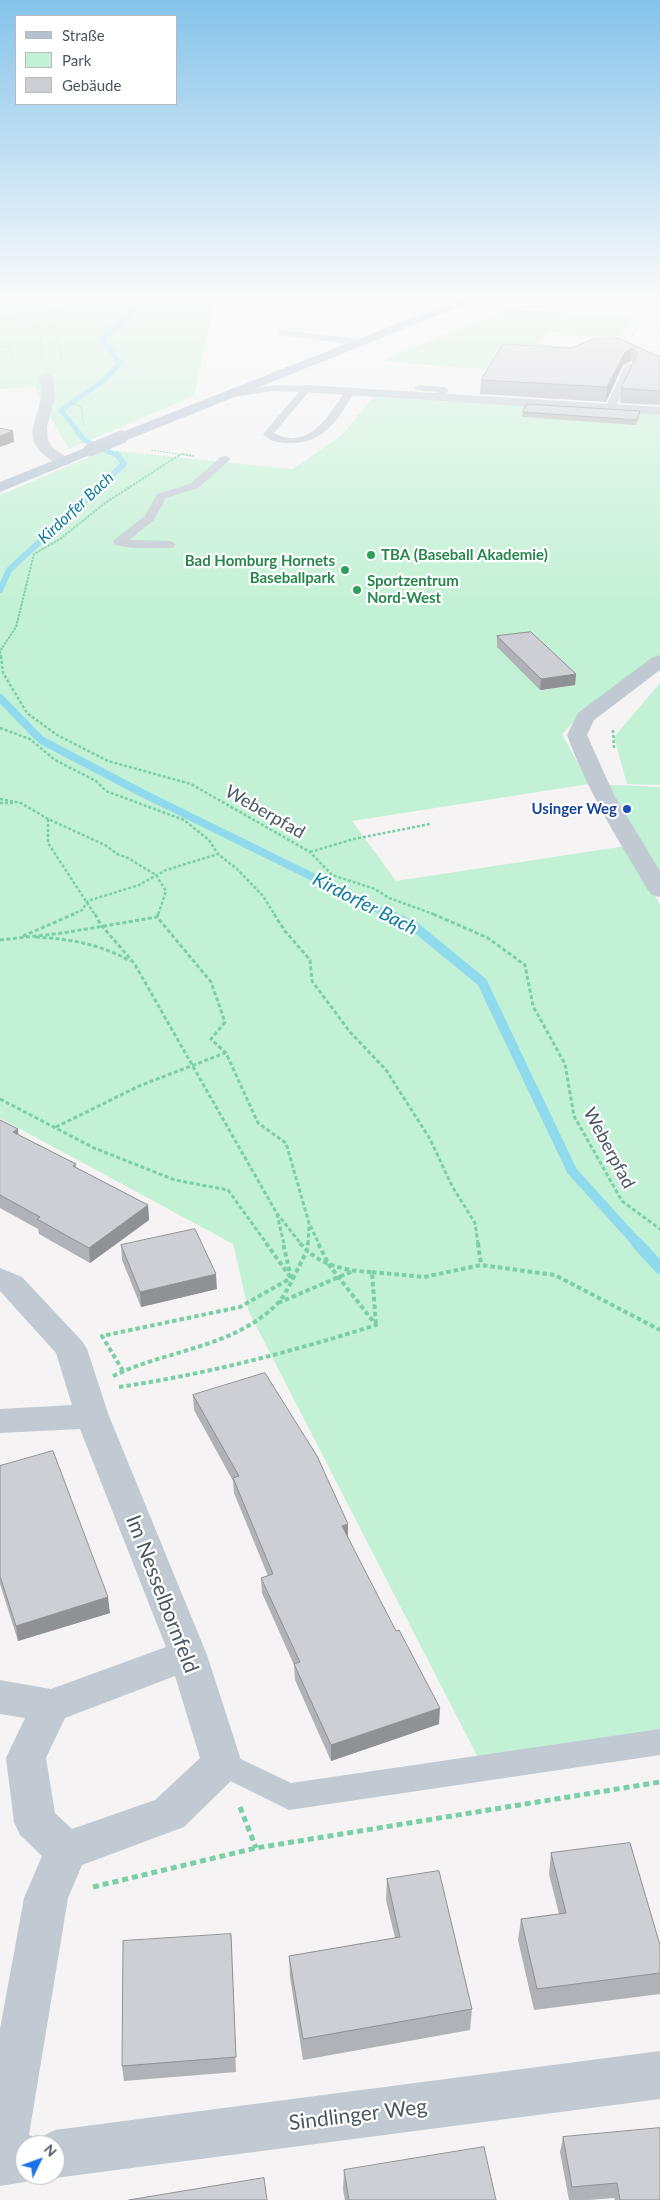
<!DOCTYPE html>
<html>
<head>
<meta charset="utf-8">
<style>
  body { margin:0 }
  #map { position:relative; width:660px; height:2200px; overflow:hidden; background:#f5f3f3; font-family:Lato,sans-serif }
  canvas { display:block }
  .legend { position:absolute; left:15px; top:15px; width:162px; height:90px; box-sizing:border-box; background:#fff; border:1px solid #b7bbc0; margin:0; padding:6px 9px; list-style:none; font-size:15px; color:#4a5661 }
  .legend li { display:flex; align-items:center; gap:10px; height:25px }
  .legend b { width:25px; border:1px solid #b7bbc0 }
  .north { position:absolute; left:15px; top:2135px; width:50px; height:50px; box-sizing:border-box; background:#fff; border:1px solid #b7bbc0; border-radius:50%; rotate:48deg; font-size:14px; font-weight:700; line-height:20px; text-align:center; color:#4a5661 }
  .north::after { content:''; display:block; margin:auto; width:18px; height:22px; background:#1a73e8; clip-path:polygon(50% 0,100% 100%,50% 72%,0 100%) }
</style>
</head>
<body>
<div id="map">
<canvas width="660" height="2200"></canvas>
<ul class="legend">
<li><b style="height:6px;background:#b3c2d1"></b>Straße</li>
<li><b style="height:14px;background:#c3f1d5"></b>Park</li>
<li><b style="height:14px;background:#cdcfd5"></b>Gebäude</li>
</ul>
<div class="north">N</div>
</div>
<script>
const g = document.querySelector('canvas').getContext('2d');
g.lineJoin = 'round';
function fill(path, color) {
  g.fillStyle = color;
  g.fill(path, 'evenodd');
}
function strokePath(path, color, width, dash) {
  g.strokeStyle = color;
  g.lineWidth = width;
  g.lineCap = dash ? 'butt' : 'round';
  g.setLineDash(dash || []);
  g.stroke(path);
}
function write(font, color, halo, rows, align = 'center') {
  g.font = font + ' Lato,sans-serif';
  g.lineWidth = 4.5;
  g.setLineDash([]);
  g.textBaseline = 'middle';
  g.strokeStyle = halo;
  g.fillStyle = color;
  for (const [text, x, y, turn = 0] of rows) {
    g.save();
    g.translate(x, y);
    g.rotate((+turn || 0) * Math.PI / 180);
    g.textAlign = isNaN(turn) ? turn : align;
    if (halo) g.strokeText(text, 0, 0);
    g.fillText(text, 0, 0);
    g.restore();
  }
}
fill(new Path2D(`
  M0 297H392L215 301 194 396 69 449 38 397 35 387 0 389Z
  M501 297H660V307Z
  M508 309 635 317 618 338 550 332 538 343 553 345 552 354 492 370 381 361Z
  M373 397 660 414V656L583 712 562 734 589 784 660 787V895L632 854 660 905V1750L489 1779 249 1312 233 1244 0 1118V495L106 450 293 469 342 435ZM589 784 626 846 396 881 352 821Z
  M660 683V785L627 784 614 737Z`), '#c3f1d5');
strokePath(new Path2D(`
  M118 456 84 440 61 410 103 381 120 363 102 339 140 304 154 297`), '#90daee', 5);
strokePath(new Path2D(`
  M0 590 9 570 124 464 117 454`), '#90daee', 6);
strokePath(new Path2D(`
  M0 698 41 740 144 794 390 915`), '#90daee', 8);
strokePath(new Path2D(`
  M388 914 415 927 482 982 572 1171 638 1244`), '#90daee', 10);
strokePath(new Path2D(`
  M637 1243 660 1268`), '#90daee', 12);
strokePath(new Path2D(`
  M13 297 41 336 42 358
  M498 298 660 309
  M0 319 28 317
  M623 343 627 342 653 309
  M0 346 10 349 14 360
  M63 362 56 332 45 317 58 309 100 297
  M70 403 81 406 84 426
  M151 450 191 456
  M179 456 181 454`), '#7ad0a6', 1, [2, 1]);
strokePath(new Path2D(`
  M182 454 194 456
  M1 657 0 651 16 627 34 554 60 539 105 503 181 454`), '#7ad0a6', 2, [2.5, 1]);
strokePath(new Path2D(`
  M1 656 3 673 27 713 57 735 108 761 191 784 310 852 332 875 375 889 389 898 436 915
  M0 728 30 739 55 760 96 781 106 791 184 820 209 840 218 854 237 869 263 896 275 915
  M613 730 614 748
  M0 799 21 803 48 819 105 845 117 854 128 858 156 875 166 891 158 915
  M0 803H14
  M48 819V843L95 915
  M310 852 354 839 430 824
  M71 915 82 910 88 901 139 885 166 870 218 854`), '#7ad0a6', 2.5, [3, 2]);
strokePath(new Path2D(`
  M95 914 101 925 134 963 276 1212 301 1244
  M158 914 157 917 211 982 225 1022 211 1039 226 1053 258 1123 286 1143 309 1223 319 1244
  M274 914 285 931 310 960 312 981 350 1032 386 1070 430 1139 452 1186 475 1223 478 1244
  M433 914 488 938 525 965 533 1006 565 1064 574 1116 622 1201 660 1229
  M23 936 74 914
  M36 937C70 939 100 944 130 961
  M0 940 63 933 157 917
  M0 1099 94 1148 175 1180 228 1190 267 1244
  M56 1127 139 1086 225 1053
  M277 1214 284 1244
  M308 1244 309 1224`), '#7ad0a6', 3, [4, 2.5]);
strokePath(new Path2D(`
  M266 1243 291 1278
  M300 1243C318 1265 345 1271 372 1272L376 1325
  M478 1243 481 1265
  M372 1272 424 1277 481 1265 555 1275 660 1330
  M278 1303 353 1271
  M123 1371 102 1336 240 1307 291 1278 283 1243
  M113 1376C166 1350 233 1348 277 1304 287 1294 299 1265 307 1251L308 1243
  M119 1387C207 1374 291 1352 376 1325L329 1265 318 1243`), '#7ad0a6', 4, [4.5, 3]);
strokePath(new Path2D(`
  M240 1807 256 1848
  M93 1887 256 1848 660 1782`), '#7ad0a6', 5, [6, 4]);
fill(new Path2D(`
  M282 330 359 339 363 342 359 345 279 335V331Z
  M630 363 635 366 615 408 610 411 606 410 605 408 625 366Z
  M273 385 306 386 311 389 274 433C309 452 330 414 346 390L349 389 354 392C339 420 322 445 288 443 278 443 269 441 263 434L299 392 273 391 234 397 229 394 234 391Z
  M419 385 444 387 449 390 442 399 439 400 434 397 437 392 416 390 414 388Z
  M225 456 229 457 230 459 229 461 198 488 166 498 154 520 129 540 169 541 173 542 175 545 173 548H133L115 545 113 542 115 539 145 516 157 494 190 484 221 457Z
  M660 1729V1755L289 1810 212 1772 207 1763 212 1754 222 1750 291 1783Z`), '#c1cad2');
fill(new Path2D(`
  M46 373 53 377 55 396 47 427 48 440 52 447 72 461 70 464C62 466 55 463 48 458 20 438 38 420 41 397 42 390 40 383 39 377Z
  M306 385 660 407V415L301 392 299 389 301 386Z
  M660 655V670L594 720 587 735 614 795 660 871V897L652 895 648 890C618 840 587 790 567 735L578 713 653 657Z
  M0 1268 22 1277 82 1341 87 1349 109 1416 207 1655 242 1763 236 1776 184 1827 82 1865 68 1898 29 2135 37 2139 55 2130 660 2051V2099L55 2178 47 2175H55V2145H25V2175H42L25 2182 0 2186V2029L24 1898 42 1856 20 1835 14 1822 6 1758 25 1718 0 1714V1680L51 1689 166 1647 80 1429 0 1433V1409L72 1405 56 1353 0 1291ZM175 1676 200 1758 155 1800 72 1829 55 1813 46 1758 65 1718Z`), '#c1cad2');
fill(new Path2D(`
  M465 297H481L479 299 127 440 122 441 115 437 117 434Z
  M90 446 95 447 97 450 95 453 0 492V482Z`), '#b3c2d1');
strokePath(new Path2D(`
  M90 450 122 437`), '#b3c2d1', 13);
fill(new Path2D(`
  M611 338 660 357V405L620 403 621 388 633 363 631 361 623 365 606 402 480 394 481 380 572 348Z
  M640 411 639 416 636 425 522 417 523 412Z
  M497 636 576 674 575 685 540 690 497 647Z
  M0 1120 18 1129V1135L76 1164V1168L148 1205 149 1220 90 1263 39 1234 38 1229 0 1208Z
  M121 1245 217 1289 141 1307 122 1260Z
  M193 1395 348 1537 439 1724 331 1761 295 1680 294 1665 262 1593 261 1578 268 1576 234 1493 233 1481 194 1410Z
  M0 1466 110 1613 18 1641 0 1584Z
  M551 1853 660 1945V1994L534 2010 518 1940 521 1919 559 1914 549 1874Z
  M387 1879 472 2009 470 2030 303 2060 290 1977 289 1956 395 1938 386 1900Z
  M231 1934 236 2072 124 2081 122 2066Z
  M563 2137 660 2200H615L614 2198 589 2200H569L560 2152Z
  M344 2170 496 2200H345L343 2190Z`), '#b0b2b7');
fill(new Path2D(`
  M632 348 631 361 623 365 606 402 607 387 625 352Z
  M13 431 14 442 0 447V436Z
  M576 674 575 685 540 690 541 679Z
  M18 1129 19 1143 13 1132Z
  M148 1205 149 1220 90 1263 89 1248Z
  M216 1274 217 1289 141 1307 140 1292Z
  M348 1524V1539L342 1526Z
  M108 1597 110 1613 18 1641 16 1626Z
  M440 1708 439 1724 331 1761V1745Z`), '#909195');
const building = new Path2D(`
  M611 338 620 339 660 357V391L621 388 638 353 632 348 625 352 607 387 481 380 503 344 572 348 593 339Z
  M527 404 640 411 637 420 523 412Z
  M0 428 13 431 0 436Z
  M531 632 576 674 541 679 497 636Z
  M0 1120 18 1129 13 1132 76 1164 73 1166 148 1205 89 1248 37 1219 40 1217 0 1195Z
  M195 1229 216 1274 140 1292 121 1245Z
  M265 1373 317 1456 348 1524 342 1526 396 1631 399 1630 440 1708 331 1745 294 1664 300 1662 261 1578 273 1574 233 1478 239 1476 193 1395Z
  M53 1451 108 1597 16 1626 0 1576V1466Z
  M630 1843 660 1945V1973L537 1989 521 1919 566 1913 551 1853Z
  M439 1871 472 2009 303 2039 289 1956 400 1937 387 1879Z
  M231 1934 236 2057 122 2066 123 1941Z
  M660 2128V2200H620L617 2183 572 2187 563 2137Z
  M484 2147 496 2200H349L344 2170Z
  M264 2178 267 2200H129Z`);
fill(building, '#cdcfd5');
strokePath(building, '#909195', 1);
const sky = g.createLinearGradient(0, 0, 0, 605);
sky.addColorStop(0, '#85c3ea');
sky.addColorStop(0.49, '#fafafa');
sky.addColorStop(1, '#fafafa00');
g.fillStyle = sky;
g.fillRect(0, 0, 660, 605);
for (const [x, y, r, color] of [
  [371,555,5,"#2e9e5b"],
  [345,570,5,"#2e9e5b"],
  [357,590,5,"#2e9e5b"],
  [627,809,5,"#1a4fb4"]
]) {
  const dot = new Path2D();
  dot.arc(x, y, r, 0, 2 * Math.PI);
  g.fillStyle = color;
  g.fill(dot);
  strokePath(dot, '#fff', 2);
}
write('bold 15px', '#27864d', '#fff', [
  ["TBA (Baseball Akademie)",381,555],
  ["Bad Homburg Hornets",335,561,"right"],
  ["Baseballpark",335,578,"right"],
  ["Sportzentrum",367,581],
  ["Nord-West",367,598]
], 'left');
write('bold 15px', '#164399', '#fff', [
  ["Usinger Weg",617,809]
], 'right');
write('italic 16px', '#0c7c9b', '#fff', [
  ["Kirdorfer Bach",76,508,-43]
]);
write('18px', '#4a5661', '#fff', [
  ["Weberpfad",265,812,30],
  ["Weberpfad",609,1148,62]
]);
write('italic 19px', '#0c7c9b', '#fff', [
  ["Kirdorfer Bach",365,904,27]
]);
write('21px', '#4a5661', '#fff', [
  ["Im Nesselbornfeld",162,1594,69],
  ["Sindlinger Weg",358,2115,-7]
]);
</script>
</body>
</html>
